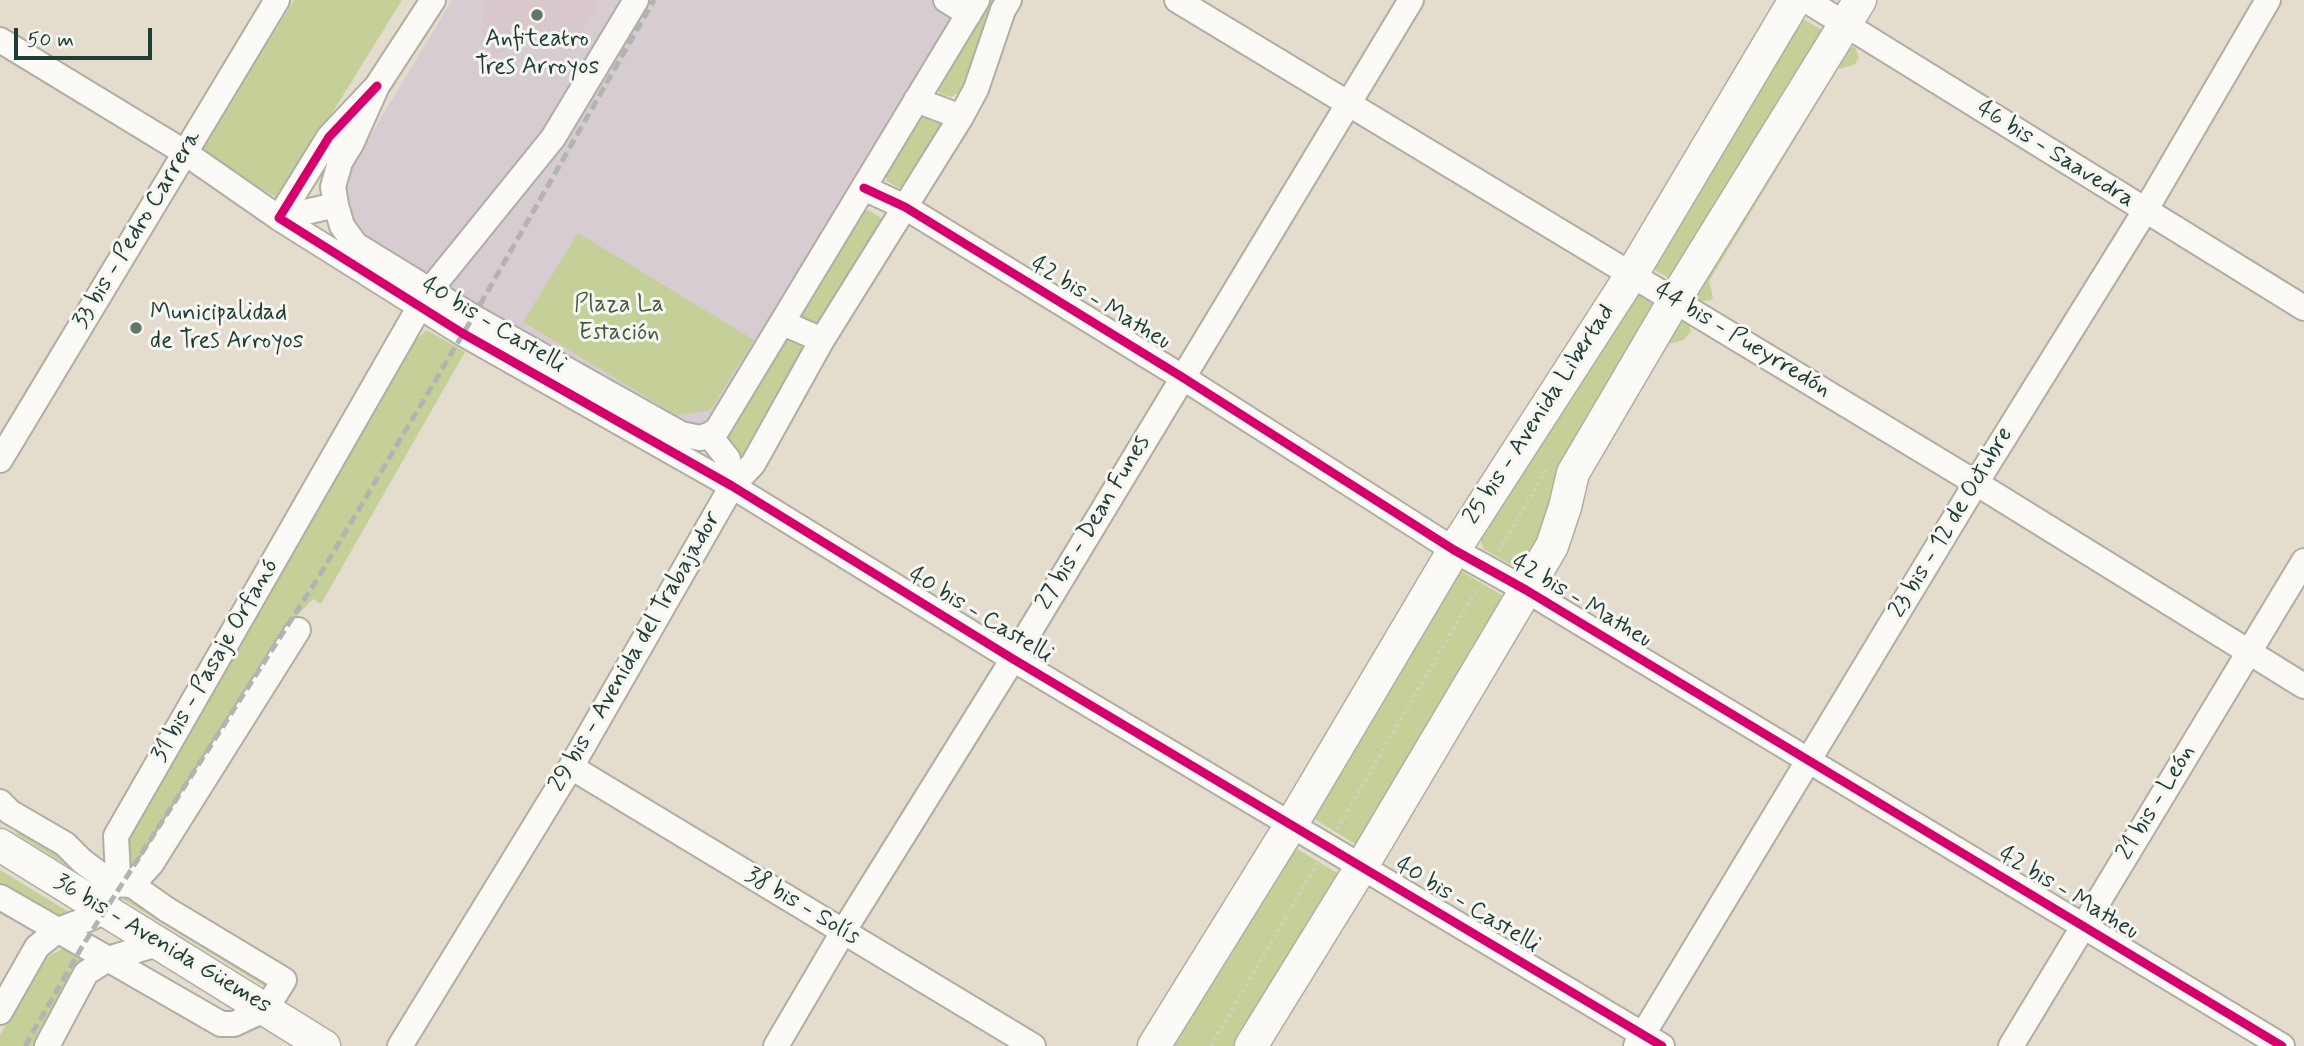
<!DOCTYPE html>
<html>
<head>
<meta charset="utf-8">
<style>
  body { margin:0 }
  #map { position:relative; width:2304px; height:1046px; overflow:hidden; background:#e4dccc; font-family:Mynerve,sans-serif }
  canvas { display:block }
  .scale { position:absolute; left:14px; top:28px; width:138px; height:32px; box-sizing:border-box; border:4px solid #1f3d34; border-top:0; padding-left:9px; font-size:21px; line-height:24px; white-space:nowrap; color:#1f3d34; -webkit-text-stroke:5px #f6f6f2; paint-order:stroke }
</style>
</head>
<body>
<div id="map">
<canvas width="2304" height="1046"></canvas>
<div class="scale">50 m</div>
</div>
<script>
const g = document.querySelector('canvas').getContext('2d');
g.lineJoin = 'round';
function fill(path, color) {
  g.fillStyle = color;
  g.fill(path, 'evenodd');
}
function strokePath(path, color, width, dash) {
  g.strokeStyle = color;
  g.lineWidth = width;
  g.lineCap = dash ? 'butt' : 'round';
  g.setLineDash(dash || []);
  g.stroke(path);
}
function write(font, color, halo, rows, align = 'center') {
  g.font = font + ' Mynerve,sans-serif';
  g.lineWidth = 6;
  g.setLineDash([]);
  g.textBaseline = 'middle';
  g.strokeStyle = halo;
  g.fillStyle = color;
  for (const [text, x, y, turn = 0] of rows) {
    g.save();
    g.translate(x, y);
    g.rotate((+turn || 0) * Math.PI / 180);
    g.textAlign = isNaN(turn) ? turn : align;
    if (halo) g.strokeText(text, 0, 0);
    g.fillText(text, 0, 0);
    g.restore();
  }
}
fill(new Path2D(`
  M452 0H963L709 420 697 425 682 426 362 238 356 227 348 207 345 191 349 174 358 156Z`), '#d6ccd1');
fill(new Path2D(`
  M294 0H402L279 199 200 151Z
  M991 0H996L962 91 951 97 940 94 938 87Z
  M1801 18 1826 32 1675 282 1650 267Z
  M1849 47H1855L1859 58 1854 65 1838 69 1709 281 1713 297 1710 301H1698L1696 296Z
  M922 116 938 119 942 127 904 187 899 188 887 181 886 176Z
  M868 210 880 217 883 224 821 324 803 320 801 315 864 212Z
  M578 233 754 340 710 410 676 415 523 322Z
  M1639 295 1648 299 1655 308 1593 417 1571 445 1561 472 1552 513 1529 560 1521 567H1515L1484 549 1480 540 1482 529 1632 298Z
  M1679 322C1687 322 1689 323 1691 331L1684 340 1669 344 1587 469Z
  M427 330 465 352 321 604 313 599 291 622 138 866 126 869V836L189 734 402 351Z
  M786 339 804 341 807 345 742 459 724 437 738 421Z
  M1458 569 1505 597 1357 845 1311 817Z
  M15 833C47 836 73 861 95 883Z
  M1296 848 1342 876 1236 1046H1172Z
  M0 870 72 914 61 918 31 899 19 896 0 886Z
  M122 892 270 981 266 987 121 898Z
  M65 947 80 955V972L40 1046H0V1035L43 960Z`), '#c4d098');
fill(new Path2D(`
  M484 0H598L600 2 570 51 532 33 527 41 488 56 481 29Z`), '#d8c8cb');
const minor = new Path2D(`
  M946 0 969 14
  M1177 0 1976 483 2304 686
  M1806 0 2304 308
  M0 40 184 152 279 218 336 205 342 226 356 245 473 317 681 434 700 438 709 435 728 459 732 486
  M377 86 329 137 279 218 462 333 732 486 1013 659 1662 1046
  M916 100 961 117
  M864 188 905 207 1182 377 1454 550 1526 590 2282 1046
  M336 205 333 187 340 162 351 144 377 86 433 0
  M783 323 822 340
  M709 435 717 430 977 0
  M0 460 277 0
  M571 767 1033 1046
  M0 802 10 812 65 844 82 861 113 884 132 885 166 909 284 980 266 1009 234 1024H221L0 897
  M132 885 151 864 298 630
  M0 1012 37 947 58 930 93 917 118 876 116 836 420 306 430 290 553 138 636 0
  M47 1046 86 973 108 959 157 944
  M400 1046 571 767 732 486 753 464 822 340 961 117 976 89 1003 10 1009 0
  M776 1046 843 932 1013 659 1411 0
  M1636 1046 1976 483 2145 211 2268 0
  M2011 1046 2304 561`);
const major = new Path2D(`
  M0 845 324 1046
  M1154 1046 1291 825 1454 550 1632 274 1795 0
  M1251 1046 1362 866 1552 546 1565 507 1573 473 1674 301 1860 0`);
strokePath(minor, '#b0aea3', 28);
strokePath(major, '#b0aea3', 35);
strokePath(new Path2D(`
  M1499 551 1548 467
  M1337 829 1477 588
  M1211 1046 1317 863`), '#d1d1cd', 3.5, [2, 5]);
strokePath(minor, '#fbfaf7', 24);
strokePath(major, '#fbfaf7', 32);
strokePath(new Path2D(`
  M25 1046 83 945 318 578 473 317 654 0`), '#b2b4b1', 5, [10, 5]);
strokePath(new Path2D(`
  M377 86 329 137 279 218 462 333 732 486 1013 659 1662 1046
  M864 188 905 207 1182 377 1454 550 1526 590 2282 1046`), '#d6006c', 9);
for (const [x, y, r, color] of [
  [537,15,7,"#647569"],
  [136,328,7,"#647569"]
]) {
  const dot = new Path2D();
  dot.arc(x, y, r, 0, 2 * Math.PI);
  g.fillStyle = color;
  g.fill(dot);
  strokePath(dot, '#f6f6f2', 2.5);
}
write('24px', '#1f3d34', '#f6f6f2', [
  ["Anfiteatro",537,40],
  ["Tres Arroyos",537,68],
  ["Municipalidad",150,314,"left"],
  ["de Tres Arroyos",150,342,"left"]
]);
write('24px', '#1f3d34', '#f6f6f2', [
  ["46 bis - Saavedra",2055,155,32],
  ["33 bis - Pedro Carrera",138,230,-59],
  ["42 bis - Matheu",1100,304,31],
  ["40 bis - Castelli",493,326,31],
  ["44 bis - Pueyrredón",1742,341,31],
  ["25 bis - Avenida Libertad",1540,415,-57],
  ["27 bis - Dean Funes",1094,523,-59],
  ["23 bis - 12 de Octubre",1952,523,-59],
  ["42 bis - Matheu",1581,602,31],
  ["40 bis - Castelli",980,616,31],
  ["29 bis - Avenida del Trabajador",636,652,-60],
  ["31 bis - Pasaje Orfanó",216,661,-60],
  ["21 bis - León",2157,803,-59],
  ["42 bis - Matheu",2068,894,31],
  ["40 bis - Castelli",1467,906,31],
  ["38 bis - Solís",802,907,31],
  ["36 bis - Avenida Güemes",162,945,31]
]);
write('24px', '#425f42', '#f6f6f2', [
  ["Plaza La",619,306],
  ["Estación",619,334]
]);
</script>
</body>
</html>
